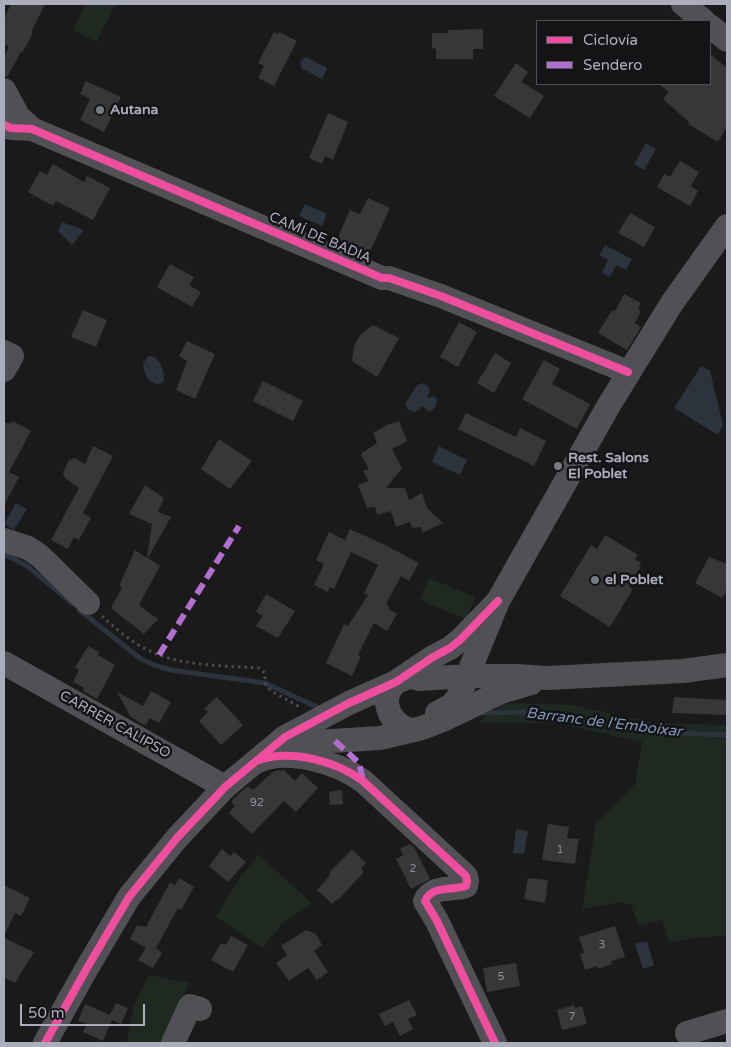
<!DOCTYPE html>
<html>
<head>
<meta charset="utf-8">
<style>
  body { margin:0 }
  #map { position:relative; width:731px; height:1047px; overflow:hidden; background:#1a1a1a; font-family:"Varela Round",sans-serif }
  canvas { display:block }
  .frame { position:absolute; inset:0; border:5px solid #abadbc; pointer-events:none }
  .legend { position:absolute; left:536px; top:20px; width:175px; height:65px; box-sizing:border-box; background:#141417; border:1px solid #505159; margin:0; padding:6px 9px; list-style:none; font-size:15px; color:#abadbc }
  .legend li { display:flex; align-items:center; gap:10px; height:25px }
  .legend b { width:25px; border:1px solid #505159 }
  .scale { position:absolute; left:20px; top:1004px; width:125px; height:22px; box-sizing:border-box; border:2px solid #abadbc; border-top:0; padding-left:6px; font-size:15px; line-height:18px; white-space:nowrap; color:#abadbc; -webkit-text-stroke:4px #141417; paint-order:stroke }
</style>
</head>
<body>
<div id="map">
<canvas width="731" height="1047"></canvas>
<div class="frame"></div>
<ul class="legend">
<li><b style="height:6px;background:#ef4d9e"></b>Ciclovía</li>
<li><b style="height:6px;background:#b36fd0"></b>Sendero</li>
</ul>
<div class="scale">50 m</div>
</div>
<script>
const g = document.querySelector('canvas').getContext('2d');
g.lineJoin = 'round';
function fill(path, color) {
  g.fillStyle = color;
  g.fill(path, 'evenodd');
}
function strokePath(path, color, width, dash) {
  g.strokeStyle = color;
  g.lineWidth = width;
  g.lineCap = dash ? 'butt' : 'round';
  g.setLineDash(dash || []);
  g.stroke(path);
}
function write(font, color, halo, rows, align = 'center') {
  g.font = font + ' "Varela Round",sans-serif';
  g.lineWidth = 5;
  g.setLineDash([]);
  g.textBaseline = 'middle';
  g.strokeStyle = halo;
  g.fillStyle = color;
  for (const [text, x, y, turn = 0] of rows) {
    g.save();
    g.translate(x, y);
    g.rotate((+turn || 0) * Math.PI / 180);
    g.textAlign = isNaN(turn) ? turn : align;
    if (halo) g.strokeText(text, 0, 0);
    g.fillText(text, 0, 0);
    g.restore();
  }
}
fill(new Path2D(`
  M86 4H116L96 42 73 30Z
  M429 578 475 597 466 619 420 600Z
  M520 703 571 705 655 723 727 725V936L703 937 669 942 662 920 639 926 631 905 621 902 582 909 596 824 635 784 642 742 557 723H477L503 704Z
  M258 855 312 903 282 924 262 948 216 917 234 886Z
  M149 975 189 983 163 1043H126L134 1005Z`), '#202822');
fill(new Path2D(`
  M306 57 327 68 322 79 301 68 300 61Z
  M646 143 656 149 644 170 634 164Z
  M305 204 327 214 322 226 299 216Z
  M62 222 84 230 72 245 58 231Z
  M605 245 632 259 626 270 616 265 610 277 602 273 608 260 599 255Z
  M148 356 155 357C162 364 164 371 164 381L159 385C147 381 145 376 143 364Z
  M701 366 710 371 723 425 718 435 674 408Z
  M423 383 428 386 430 391 427 397 430 398 434 396 437 399C437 405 434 410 429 412L422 406 419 410 414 412 408 409 405 404 417 385Z
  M439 446 467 460 460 475 432 462Z
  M16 503 27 509 14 530 4 524Z
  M516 829 528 831 524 854 513 853Z
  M647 941 654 965 643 969 635 944Z`), '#2c333d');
strokePath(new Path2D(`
  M4 554 27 566 73 604
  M79 610 141 659 154 665 171 670 265 683 321 709
  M482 713 531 712 651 732 727 735`), '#2c333d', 5);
fill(new Path2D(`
  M11 4H45L31 32 33 33 22 53 21 52 7 77 4 76V57L9 46 4 44V19Z
  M483 29V49H473V59H436V49L432 48V33H449L448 30Z
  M274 32 278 34 279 32 297 41 274 86 258 78 264 66 258 63Z
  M710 54 727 68V126L718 142 688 124 689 122 663 99 669 92 658 84H710Z
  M516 63 528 72 521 82 544 96 530 118 494 96Z
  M86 81 121 97 104 132 80 120 90 99 80 94Z
  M328 113 348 122 333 160 325 156 322 164 309 158Z
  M680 161 699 172 691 186 698 191 690 206 657 187 664 174 670 177Z
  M53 164 84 182 87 176 110 188 93 220 56 201 53 206 28 192 40 171 47 175Z
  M368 198 390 208 368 256 336 242 350 210 360 214Z
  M630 213 655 227 644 247 618 233Z
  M170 264 194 277 189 285 201 292 192 307 157 287Z
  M624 294 641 303 638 310 641 311 635 323 641 327 627 350 598 333 612 310 615 311Z
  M83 310 107 320 96 347 71 337Z
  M459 322 477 332 458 367 440 357Z
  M373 325 399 338 377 377 352 361 354 345 361 334Z
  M187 341 215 354 195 399 176 390 187 361 179 356Z
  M495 353 511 363 494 393 477 383Z
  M544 360 560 369 552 384 590 404 577 429 522 399Z
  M263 381 303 401 293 421 253 401Z
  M466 413 516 437 520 428 546 441 534 466 458 429Z
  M13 421 31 431 9 472 19 477 4 505V423H11Z
  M399 421 407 441 392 449 402 468 386 488H405L409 500 422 493 427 508 443 523 422 533 421 527 412 528 410 522 396 527 391 511 377 515 375 507 367 508 358 485 369 481 363 471 369 469 361 454 377 443 373 433 389 424Z
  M219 439 252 461 230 489 201 469Z
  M93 446 113 456 83 513 91 518 79 540 74 537 68 549 51 540 79 488 66 479 63 473 69 460 75 458 85 464Z
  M145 485 164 498 158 512 171 517 148 558 160 566 139 605 158 619 144 634 111 608 122 588 119 586 135 550 147 558 152 524 129 514Z
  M350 529 383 544 419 563 409 581 401 576 386 604 389 606 388 609 397 614 387 631 374 623 358 655 361 656 352 676 326 663 344 624 348 626 368 595 364 593 378 565 351 552 334 589 330 587 328 592 314 585 324 564 316 560 329 532 345 540Z
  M605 535 638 555 635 559 641 563 639 567H641L629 587 633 589 610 627 560 596 591 545 597 549Z
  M709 557 727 564V589L722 598 695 583Z
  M266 594 295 611 278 638 256 626 263 616 256 612Z
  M88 646 99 652 98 655 115 665 97 699 83 691 84 688 73 682 79 670 75 668Z
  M151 691 171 702 159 723 150 718 146 725 140 723 130 716 117 692 143 706Z
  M217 697 243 725 221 745 199 721 208 712 204 709Z
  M674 697 727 700V715L672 713Z
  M284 770 295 781 302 773 318 788 296 812 284 801 252 834 229 813 235 806 231 801 248 786 253 790 274 771Z
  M342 790 343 804 330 805 329 792Z
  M548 824 569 827 567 838 579 839 575 864 542 860Z
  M410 844 414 847 430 879 411 889 396 859 403 855 400 849Z
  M222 849 230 856 234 852 246 862 228 882 209 866Z
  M352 850 366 863 361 869 364 872 338 900 337 899 332 904 317 890 330 875 329 873Z
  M179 878 194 887 181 910 178 908 156 948 162 953 153 968 138 960 146 948 130 939 137 925 146 927 170 882 175 885Z
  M528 878 548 880 545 903 524 899Z
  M4 885 30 898 21 916 15 913 4 936Z
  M615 926 625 957 611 961 612 964 598 969 597 966 585 970 580 954 584 953 579 937Z
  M306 930 316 934 322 945 314 951 328 972 317 980 308 968 289 981 276 963 287 955 281 946Z
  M231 936 248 945 233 972 211 960 221 943 226 945Z
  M4 938 34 952 15 983 4 978Z
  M516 963 520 986 487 992 483 968Z
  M409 1000 417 1015 408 1019 413 1029 400 1036 393 1022 385 1026 379 1014Z
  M116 1003 128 1008 121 1024 112 1020 103 1041 83 1032 87 1024 78 1021 85 1004 110 1015Z
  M574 1005 575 1008 582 1006 587 1024 562 1030 557 1010Z`), '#373738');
strokePath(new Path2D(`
  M102 616C118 631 137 647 159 655 190 666 227 666 259 668L265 673V683L271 691 300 707`), '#4b4b50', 3, [2.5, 4]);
strokePath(new Path2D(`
  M683 4 704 21
  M710 26 727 40
  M4 90 18 116 32 129
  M4 125 11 128 32 129 382 278H389L441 296 628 372
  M4 352 12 356 4 370
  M4 540 28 548 40 556 88 603
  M4 663 225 787
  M404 679C377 687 384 726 413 730
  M418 679 469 676H517L547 678 683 671 727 665
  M437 713 452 705 460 694 498 601 609 405 672 303 727 226
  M281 750 315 742 380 738 422 728 445 719 501 692 531 683
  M256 762C286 747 337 762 363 781L466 876 467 881 466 886C452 891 432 885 425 901L437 921 495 1043
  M687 1033 727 1021
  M45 1043 87 968 129 897 177 838 225 787 285 737 349 703 396 682 433 657 450 648 460 640 498 601
  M173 1043 190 1006 200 1009`), '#505055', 24);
strokePath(new Path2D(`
  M159 655 239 526
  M335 741 359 763 363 781`), '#b36fd0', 6, [12, 6]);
strokePath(new Path2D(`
  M4 125 11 128 32 129 382 278H389L441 296 628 372
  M259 760C291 749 336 761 363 781L466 876 467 881 466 886C452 891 432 885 425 901L437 921 495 1043
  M45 1043 87 968 129 897 177 838 225 787 285 737 349 703 396 682 433 657 450 648 460 640 498 601`), '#ef4d9e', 8);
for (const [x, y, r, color] of [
  [100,110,5,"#787a83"],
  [558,466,5,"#787a83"],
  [595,580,5,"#787a83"]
]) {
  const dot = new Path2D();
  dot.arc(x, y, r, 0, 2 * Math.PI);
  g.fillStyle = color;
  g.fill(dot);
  strokePath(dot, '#141417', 2);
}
write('11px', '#8e909b', null, [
  ["92",257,803],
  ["1",560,850],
  ["2",413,869],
  ["3",602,945],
  ["5",501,977],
  ["7",572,1017]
]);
write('bold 14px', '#abadbc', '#141417', [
  ["Autana",110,110],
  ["Rest. Salons",568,458],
  ["El Poblet",568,474],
  ["el Poblet",605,580]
], 'left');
write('14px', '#abadbc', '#141417', [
  ["CAMÍ DE BADIA",320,238,23],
  ["CARRER CALIPSO",115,725,29]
]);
write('italic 15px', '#8195b8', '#141417', [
  ["Barranc de l'Emboixar",604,723,7]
]);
</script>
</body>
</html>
